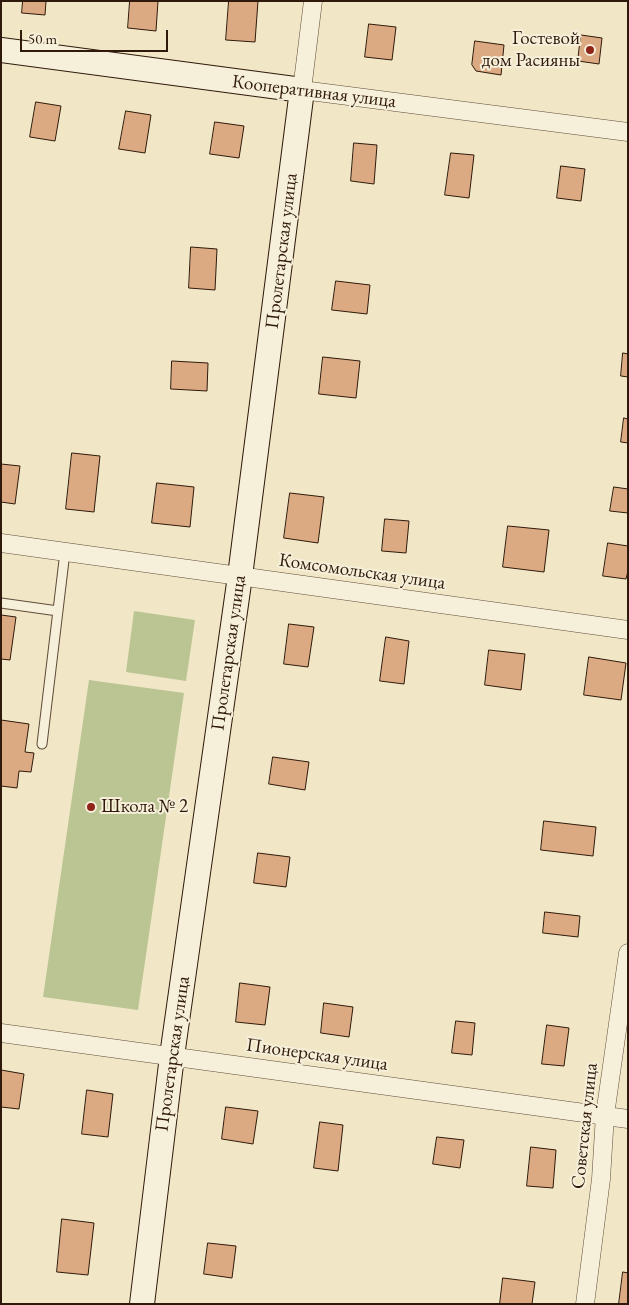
<!DOCTYPE html>
<html>
<head>
<meta charset="utf-8">
<style>
  body { margin:0 }
  #map { position:relative; width:629px; height:1305px; overflow:hidden; background:#f1e7c6; font-family:"EB Garamond",serif }
  canvas { display:block }
  .frame { position:absolute; inset:0; border:2px solid #2f190a; pointer-events:none }
  .scale { position:absolute; left:20px; top:30px; width:148px; height:22px; box-sizing:border-box; border:2px solid #2f190a; border-top:0; padding-left:6px; font-size:15px; line-height:18px; white-space:nowrap; color:#2f190a; -webkit-text-stroke:4px #f6efda; paint-order:stroke }
</style>
</head>
<body>
<div id="map">
<canvas width="629" height="1305"></canvas>
<div class="frame"></div>
<div class="scale">50 m</div>
</div>
<script>
const g = document.querySelector('canvas').getContext('2d');
g.lineJoin = 'round';
function fill(path, color) {
  g.fillStyle = color;
  g.fill(path, 'evenodd');
}
function strokePath(path, color, width, dash) {
  g.strokeStyle = color;
  g.lineWidth = width;
  g.lineCap = dash ? 'butt' : 'round';
  g.setLineDash(dash || []);
  g.stroke(path);
}
function write(font, color, halo, rows, align = 'center') {
  g.font = font + ' "EB Garamond",serif';
  g.lineWidth = 4;
  g.setLineDash([]);
  g.textBaseline = 'middle';
  g.strokeStyle = halo;
  g.fillStyle = color;
  for (const [text, x, y, turn = 0] of rows) {
    g.save();
    g.translate(x, y);
    g.rotate((+turn || 0) * Math.PI / 180);
    g.textAlign = isNaN(turn) ? turn : align;
    if (halo) g.strokeText(text, 0, 0);
    g.fillText(text, 0, 0);
    g.restore();
  }
}
fill(new Path2D(`
  M134 611 195 620 186 681 126 672Z
  M89 680 184 693 138 1010 43 997Z`), '#bbc594');
const building = new Path2D(`
  M23 1H46L45 15 22 13Z
  M130 1H158L156 31 128 28Z
  M229 1H258L255 42 226 40Z
  M369 24 396 27 392 60 365 57Z
  M581 35 602 38 599 64 578 61Z
  M475 41 504 45 501 75 476 71 472 65Z
  M36 102 61 106 55 141 30 137Z
  M126 111 151 115 145 153 119 149Z
  M215 122 244 126 239 158 210 154Z
  M354 143 377 145 374 184 351 181Z
  M451 153 474 155 469 198 445 195Z
  M561 166 585 169 581 201 557 198Z
  M191 247 217 249 215 290 189 288Z
  M336 281 370 285 367 314 332 310Z
  M623 353 628 354V377L621 376Z
  M323 357 360 361 356 398 319 394Z
  M172 361 208 363 207 391 171 389Z
  M624 418 628 419V443L621 442Z
  M72 453 100 456 94 512 66 509Z
  M1 464 20 466 15 504 1 502Z
  M157 483 194 487 190 527 152 523Z
  M614 487 628 489V513L610 511Z
  M290 493 324 497 318 543 284 538Z
  M385 519 409 521 406 553 382 551Z
  M508 526 549 530 544 572 503 567Z
  M608 543 628 546V571L626 579 603 576Z
  M1 615 16 617 10 660 1 659Z
  M289 624 314 627 308 667 284 664Z
  M386 637 409 641 404 684 380 681Z
  M489 650 525 654 521 690 485 685Z
  M589 657 626 663 621 700 584 695Z
  M1 720 29 724 25 752 34 753 31 772 19 771 17 788 1 786Z
  M273 757 309 762 305 790 269 784Z
  M544 821 596 827 593 856 541 850Z
  M258 853 290 857 286 887 254 883Z
  M545 912 580 916 578 937 543 933Z
  M240 983 270 987 265 1025 236 1022Z
  M324 1003 353 1007 349 1037 321 1033Z
  M456 1021 475 1023 472 1055 452 1053Z
  M547 1025 569 1028 564 1066 542 1064Z
  M1 1070 24 1074 19 1109 1 1107Z
  M87 1090 113 1094 108 1137 82 1134Z
  M226 1107 258 1111 253 1144 222 1139Z
  M320 1122 343 1125 338 1171 314 1168Z
  M437 1137 464 1140 460 1168 433 1164Z
  M531 1147 556 1150 553 1188 527 1186Z
  M62 1219 94 1223 88 1275 57 1272Z
  M208 1243 236 1246 232 1278 204 1274Z
  M623 1272 628 1273V1304H619Z
  M503 1278 535 1282 532 1304H500Z`);
fill(building, '#dcaa82');
strokePath(building, '#2f190a', 1);
const lane = new Path2D(`
  M1 603 58 611
  M42 744 65 552`);
const street = new Path2D(`
  M313 1 302 90 628 132
  M1 543 628 630
  M1 1033 628 1119
  M585 1304 601 1179 605 1115 628 953`);
const secondary = new Path2D(`
  M1 50 302 90 240 576 172 1056 142 1304`);
strokePath(lane, '#604c39', 11);
strokePath(street, '#604c39', 19);
strokePath(secondary, '#2f190a', 26);
strokePath(lane, '#f6efda', 9);
strokePath(street, '#f6efda', 18);
strokePath(secondary, '#f6efda', 24);
for (const [x, y, r, color] of [
  [590,50,5,"#8f2418"],
  [91,807,5,"#8f2418"]
]) {
  const dot = new Path2D();
  dot.arc(x, y, r, 0, 2 * Math.PI);
  g.fillStyle = color;
  g.fill(dot);
  strokePath(dot, '#f6efda', 2);
}
write('19px', '#2f190a', '#f6efda', [
  ["Гостевой",580,39],
  ["дом Расияны",580,61],
  ["Школа № 2",101,807,"left"]
], 'right');
write('19px', '#2f190a', '#f6efda', [
  ["Кооперативная улица",314,92,7],
  ["Пролетарская улица",282,251,-83],
  ["Комсомольская улица",362,572,8],
  ["Пролетарская улица",229,653,-82],
  ["Пролетарская улица",173,1054,-82],
  ["Пионерская улица",317,1055,8],
  ["Советская улица",585,1126,-84]
]);
</script>
</body>
</html>
